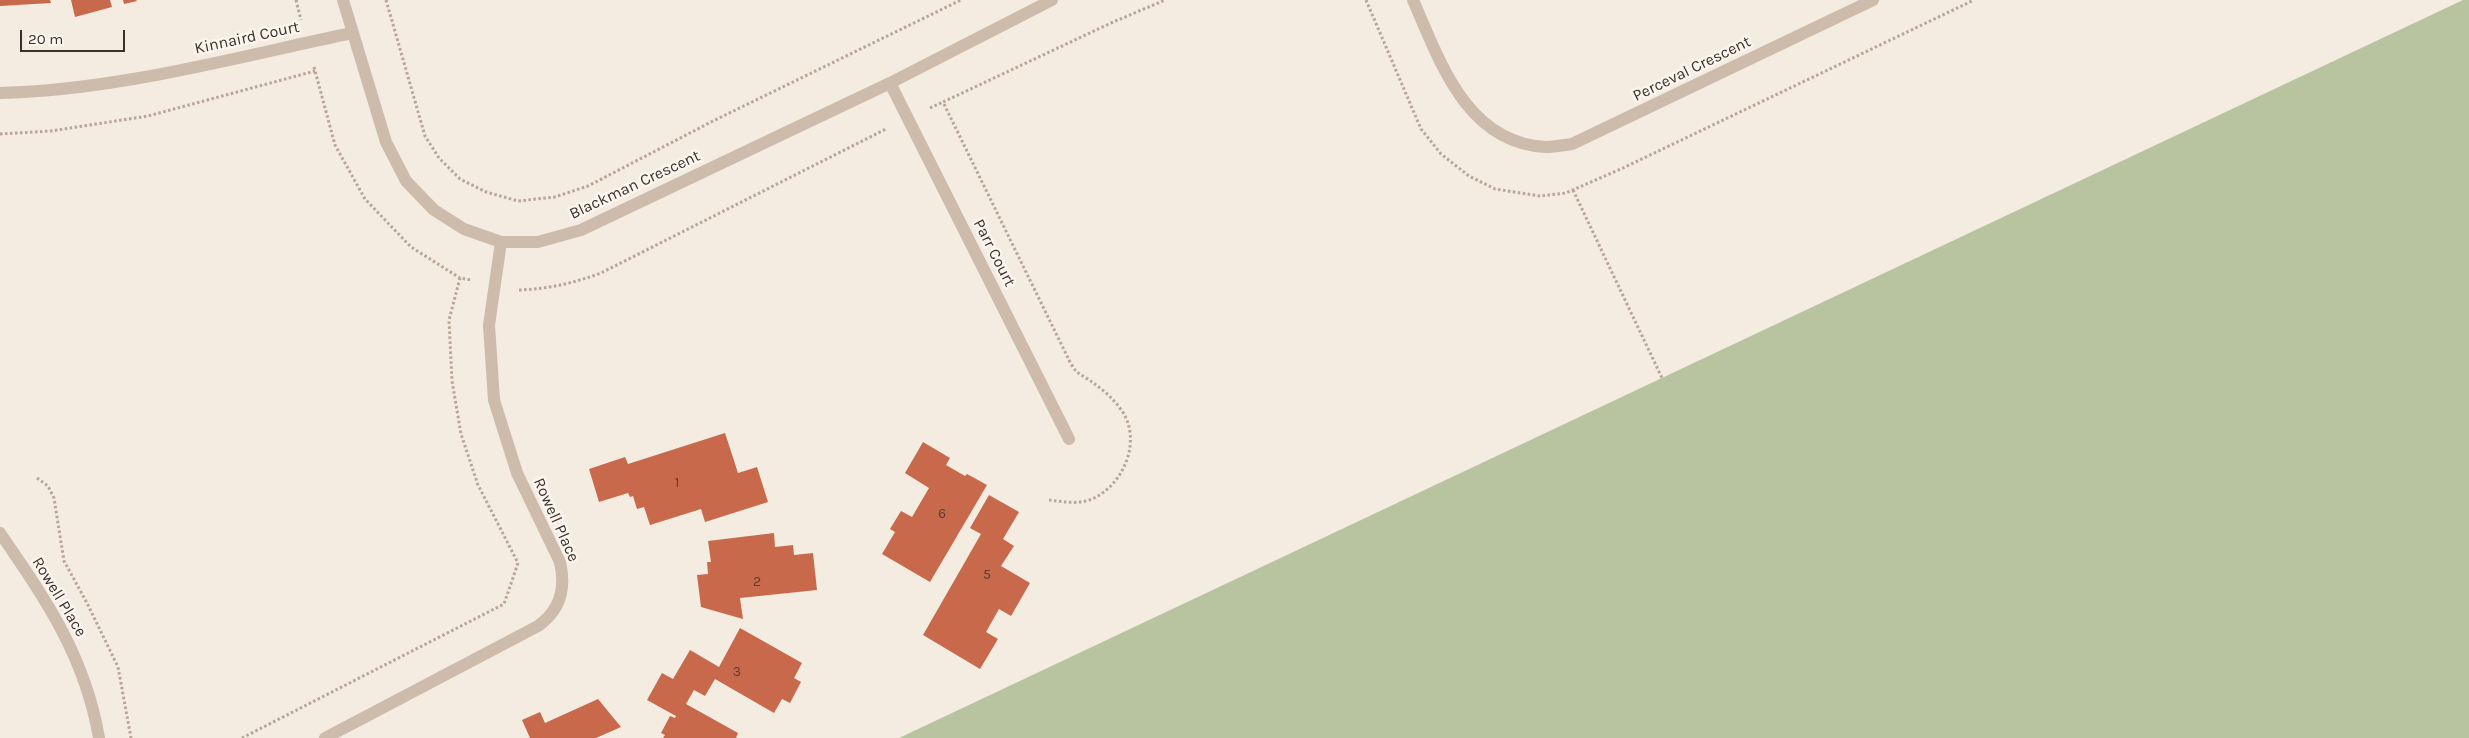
<!DOCTYPE html>
<html>
<head>
<meta charset="utf-8">
<style>
  body { margin:0 }
  #map { position:relative; width:2469px; height:738px; overflow:hidden; background:#f4ebe1; font-family:Karla,sans-serif }
  canvas { display:block }
  .scale { position:absolute; left:20px; top:30px; width:105px; height:22px; box-sizing:border-box; border:2px solid #3b302b; border-top:0; padding-left:6px; font-size:15px; line-height:18px; white-space:nowrap; color:#3b302b; -webkit-text-stroke:4px #fbf5ee; paint-order:stroke }
</style>
</head>
<body>
<div id="map">
<canvas width="2469" height="738"></canvas>
<div class="scale">20 m</div>
</div>
<script>
const g = document.querySelector('canvas').getContext('2d');
g.lineJoin = 'round';
function fill(path, color) {
  g.fillStyle = color;
  g.fill(path, 'evenodd');
}
function strokePath(path, color, width, dash) {
  g.strokeStyle = color;
  g.lineWidth = width;
  g.lineCap = dash ? 'butt' : 'round';
  g.setLineDash(dash || []);
  g.stroke(path);
}
function write(font, color, halo, rows, align = 'center') {
  g.font = font + ' Karla,sans-serif';
  g.lineWidth = 5;
  g.setLineDash([]);
  g.textBaseline = 'middle';
  g.strokeStyle = halo;
  g.fillStyle = color;
  for (const [text, x, y, turn = 0] of rows) {
    g.save();
    g.translate(x, y);
    g.rotate((+turn || 0) * Math.PI / 180);
    g.textAlign = isNaN(turn) ? turn : align;
    if (halo) g.strokeText(text, 0, 0);
    g.fillText(text, 0, 0);
    g.restore();
  }
}
fill(new Path2D(`
  M2463 0H2469V738H899Z`), '#b8c4a0');
fill(new Path2D(`
  M0 0H50L51 3 0 6Z
  M71 0H110L112 7 75 17Z
  M123 0H136L137 1 124 4Z
  M725 433 738 473 757 467 768 502 705 522 701 509 650 525 644 507 637 509 633 496 630 497 628 493 599 502 589 469 625 457 628 464Z
  M923 442 950 458 946 465 965 476 967 474 987 485 930 582 882 554 895 532 890 529 901 511 912 517 929 488 905 473Z
  M989 495 1019 512 1003 539 1014 546 1001 566 1030 583 1011 616 999 609 986 632 998 639 980 669 923 635 981 534 970 528Z
  M774 533 775 547 793 545 794 555 813 553 817 590 740 598 743 619 701 607 697 575 708 574 707 562H711L708 541Z
  M740 628 802 663 794 678 801 682 790 703 782 699 774 713 715 679 705 696 694 690 686 704 738 733 736 738H663L665 735 661 733 670 716 675 718 676 716 647 700 662 673 673 679 690 650 719 667Z
  M598 699 621 727 596 738H530L522 720 540 712 545 723Z`), '#c8694b');
strokePath(new Path2D(`
  M296 0 301 20
  M386 0 425 136 439 158 460 179 486 192 518 201 555 197 588 186 713 121 961 0
  M1366 0 1421 129 1441 154 1469 176 1495 189 1540 196 1566 193 1623 168 1974 0
  M314 67 335 145 365 199 411 247 460 278
  M930 108 943 102
  M0 134 51 131 148 116 315 71
  M1573 190 1662 378
  M519 290C548 289 574 283 601 273L886 129
  M37 478 48 486 54 498 64 561 87 603 118 667 131 738
  M1049 500C1064 502 1080 505 1094 498 1124 484 1142 440 1122 411 1114 399 1103 390 1092 382 1087 378 1080 375 1076 371 1073 368 1070 362 1068 358L943 102 1111 23 1165 0
  M242 738 504 604 518 563 478 485 461 434 452 381 449 320 460 278 471 280`), '#b9a596', 3, [2.5, 2.5]);
strokePath(new Path2D(`
  M343 0 386 142 406 181 434 210 464 229 501 242H538L581 230 890 83 1052 0
  M1413 0C1440 61 1466 143 1546 147 1554 147 1564 145 1572 144L1873 0
  M890 83 1069 439
  M0 93C119 90 236 57 352 33
  M0 533C46 600 85 656 99 738
  M325 738 538 626C561 610 566 588 560 562L517 473 494 400 489 325 501 242`), '#cdbbac', 12);
write('14px', '#5e3e33', null, [
  ["1",677,483],
  ["6",942,514],
  ["5",987,575],
  ["2",757,582],
  ["3",737,672]
]);
write('16px', '#3b302b', '#fbf5ee', [
  ["Kinnaird Court",247,38,-12],
  ["Perceval Crescent",1692,69,-26],
  ["Blackman Crescent",635,185,-25],
  ["Parr Court",994,253,63],
  ["Rowell Place",556,520,66],
  ["Rowell Place",59,597,59]
]);
</script>
</body>
</html>
